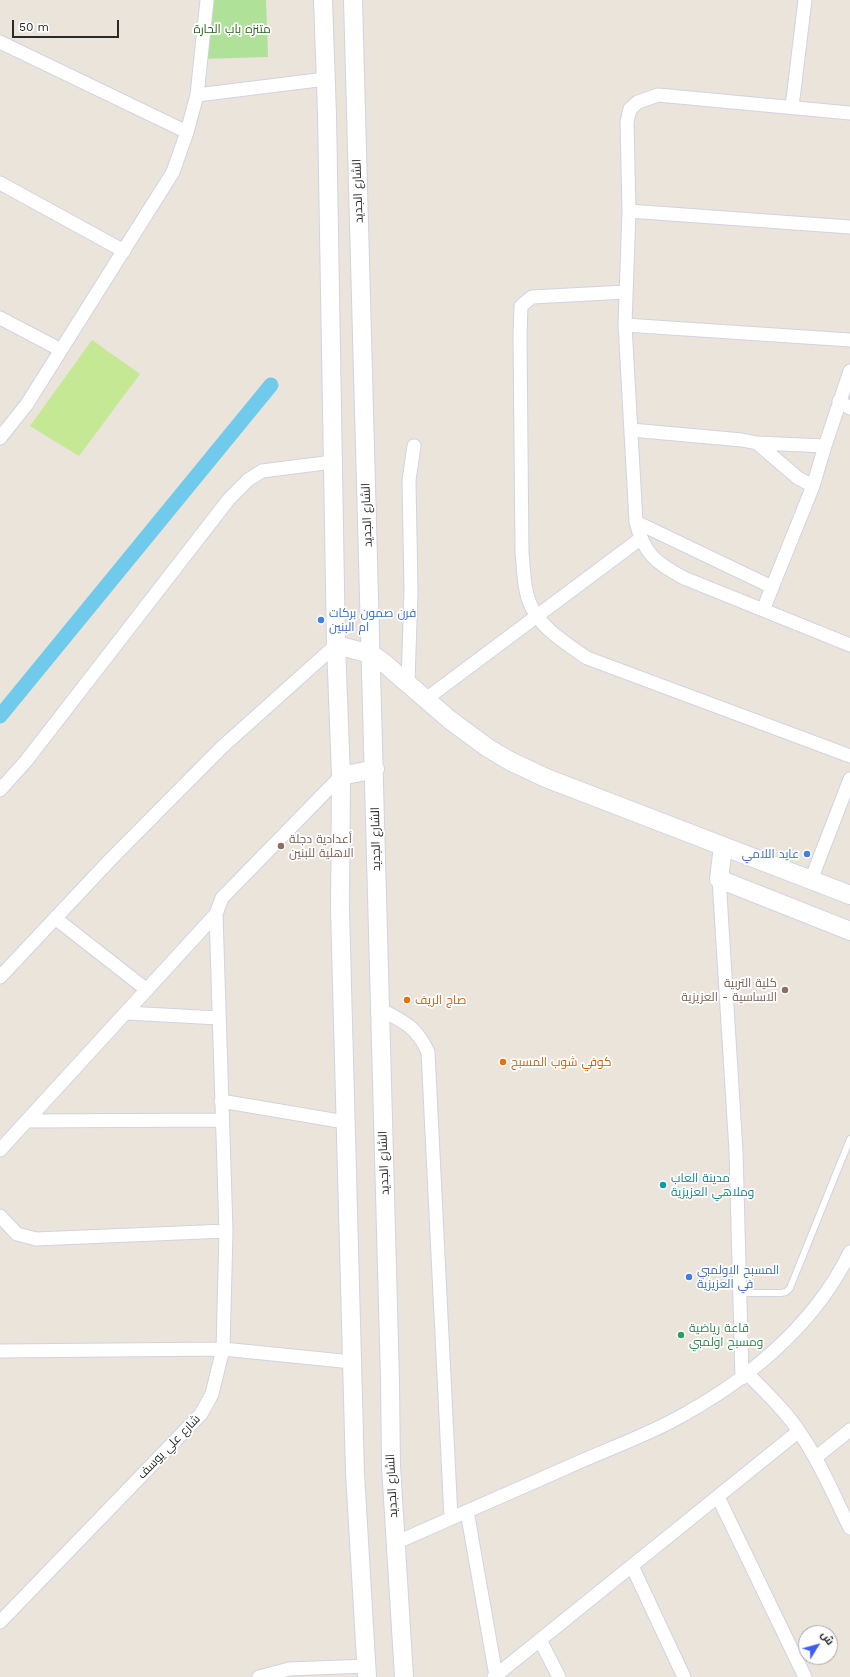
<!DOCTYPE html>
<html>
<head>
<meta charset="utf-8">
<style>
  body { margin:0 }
  #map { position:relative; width:850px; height:1677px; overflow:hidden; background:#ebe4db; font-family:"Work Sans",Cairo,sans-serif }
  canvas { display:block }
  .north { position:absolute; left:798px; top:1625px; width:40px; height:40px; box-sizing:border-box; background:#fff; border:1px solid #a9a9a9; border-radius:50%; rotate:53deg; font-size:11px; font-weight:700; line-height:16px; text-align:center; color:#292929 }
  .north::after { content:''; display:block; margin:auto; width:14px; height:18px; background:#3d5ef5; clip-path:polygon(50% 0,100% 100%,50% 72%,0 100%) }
  .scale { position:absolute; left:12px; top:20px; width:107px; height:18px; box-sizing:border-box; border:2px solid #292929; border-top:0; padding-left:5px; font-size:12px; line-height:14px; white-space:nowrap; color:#292929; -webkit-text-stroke:3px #fff; paint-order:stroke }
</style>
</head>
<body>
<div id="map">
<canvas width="850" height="1677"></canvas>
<div class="north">ش</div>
<div class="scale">50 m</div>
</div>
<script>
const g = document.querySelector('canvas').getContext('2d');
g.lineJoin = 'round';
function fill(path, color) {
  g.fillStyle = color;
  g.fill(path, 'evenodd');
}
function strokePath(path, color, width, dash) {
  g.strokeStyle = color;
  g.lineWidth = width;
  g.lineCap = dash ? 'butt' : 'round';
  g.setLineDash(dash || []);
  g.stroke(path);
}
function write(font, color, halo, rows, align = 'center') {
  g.font = font + ' "Work Sans",Cairo,sans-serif';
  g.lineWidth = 3.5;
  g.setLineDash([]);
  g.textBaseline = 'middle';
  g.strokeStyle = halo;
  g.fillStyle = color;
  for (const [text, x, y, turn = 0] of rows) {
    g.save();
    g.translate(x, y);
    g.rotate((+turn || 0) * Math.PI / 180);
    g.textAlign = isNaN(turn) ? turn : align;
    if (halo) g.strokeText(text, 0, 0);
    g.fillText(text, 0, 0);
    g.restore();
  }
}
fill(new Path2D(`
  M203 0H266L268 57 200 59Z`), '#b0e198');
fill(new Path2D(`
  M92 340 140 374 79 456 30 426Z`), '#c4e894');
strokePath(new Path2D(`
  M0 716 271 385`), '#6fcaeb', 15);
const lane = new Path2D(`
  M740 1293H781L786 1292 790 1288 850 1139`);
const street = new Path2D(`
  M0 42 187 132
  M197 95 207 0
  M792 107 805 0
  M850 113 658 95 638 102 630 109 627 122 629 211 850 227
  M0 183 124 251
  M629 211 625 325 636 522C644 554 656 563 684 578L850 645
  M626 292 532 297 521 306 520 335 522 553C524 568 523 586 529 601 538 627 566 643 587 658L850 756
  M0 318 61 350
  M625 325 850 340
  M839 401 850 408
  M631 430 742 440 757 443 798 478 813 486 763 610
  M0 438 27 404 173 172 187 132 197 95 326 79
  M757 443 825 446
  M813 486 825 446 850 371
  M636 522 772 587
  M408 683 411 591 409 480 414 446
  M426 699 640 539
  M0 790 26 761 229 499 248 480 262 471 333 462
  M719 879 736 1151 742 1378
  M811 880 850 779
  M55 918 147 990
  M0 977 111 859 221 748 336 645
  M380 1009C404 1022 416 1026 428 1052L451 1518
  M126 1013 219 1018
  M221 1101 345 1122
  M26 1121 222 1120
  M0 1150 216 914
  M0 1216 17 1234 36 1239 226 1231 223 1349 352 1362
  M226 1231 216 914 222 898 341 776
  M0 1351 223 1349 212 1394 201 1414 0 1622
  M748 1374C766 1393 786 1411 800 1433 820 1462 834 1496 850 1528
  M815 1458 850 1430
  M718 1497 805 1677
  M467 1511 496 1676
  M395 1543C453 1518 510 1492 568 1467 601 1452 637 1439 670 1422 743 1384 813 1328 850 1252
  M632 1566 684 1677
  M540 1640 559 1677
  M259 1677 289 1669 367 1666
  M494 1677 799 1431`);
const secondary = new Path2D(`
  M323 0 327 114 336 645 341 776 340 910 355 1473 367 1677
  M353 0 390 1380 391 1466 404 1677
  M336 645 371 654 384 663 450 720 488 748 510 761 546 778 850 895
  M341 776 375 769
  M723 846 719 879 850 931`);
strokePath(lane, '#d0d3e1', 8);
strokePath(street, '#d0d3e1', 15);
strokePath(secondary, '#d0d3e1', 20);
strokePath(lane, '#fff', 6);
strokePath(street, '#fff', 13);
strokePath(secondary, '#fff', 18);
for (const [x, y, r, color] of [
  [321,620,4,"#3f7fe0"],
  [281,846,4,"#8d6e63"],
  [807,854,4,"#3f7fe0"],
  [785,990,4,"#8d6e63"],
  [407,1000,4,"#e8710a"],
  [503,1062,4,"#e8710a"],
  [663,1185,4,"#0f9aa8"],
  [689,1277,4,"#3f7fe0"],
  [681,1335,4,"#2e9e5b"]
]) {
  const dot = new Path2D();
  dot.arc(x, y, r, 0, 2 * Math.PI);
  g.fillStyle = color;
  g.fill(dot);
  strokePath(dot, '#fff', 1.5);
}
write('12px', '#2a631b', '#fff', [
  ["متنزه باب الحارة",232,29]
]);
write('12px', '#292929', '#fff', [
  ["الشارع الجديد",358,191,-92],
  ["الشارع الجديد",367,515,-92],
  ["الشارع الجديد",376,839,-91],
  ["الشارع الجديد",384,1163,-92],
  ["شارع علي يوسف",169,1447,-46],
  ["الشارع الجديد",392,1486,-93]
]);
write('12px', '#366cbe', '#fff', [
  ["فرن صمون بركات",329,613],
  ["ام البنين",329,627],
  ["عايد اللامي",799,854,"right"],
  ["المسبح الاولمبي",697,1270],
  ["في العزيزية",697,1284]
], 'left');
write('12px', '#785e54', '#fff', [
  ["أعدادية دجلة",289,839],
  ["الاهلية للبنين",289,853],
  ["كلية التربية",777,983,"right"],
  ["الاساسية - العزيزية",777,997,"right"]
], 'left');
write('12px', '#c56008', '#fff', [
  ["صاج الريف",415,1000],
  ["كوفي شوب المسبح",511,1062]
], 'left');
write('12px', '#0d838f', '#fff', [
  ["مدينة العاب",671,1178],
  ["وملاهي العزيزية",671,1192]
], 'left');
write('12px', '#27864d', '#fff', [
  ["قاعة رياضية",689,1328],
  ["ومسبح اولمبي",689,1342]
], 'left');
</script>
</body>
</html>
